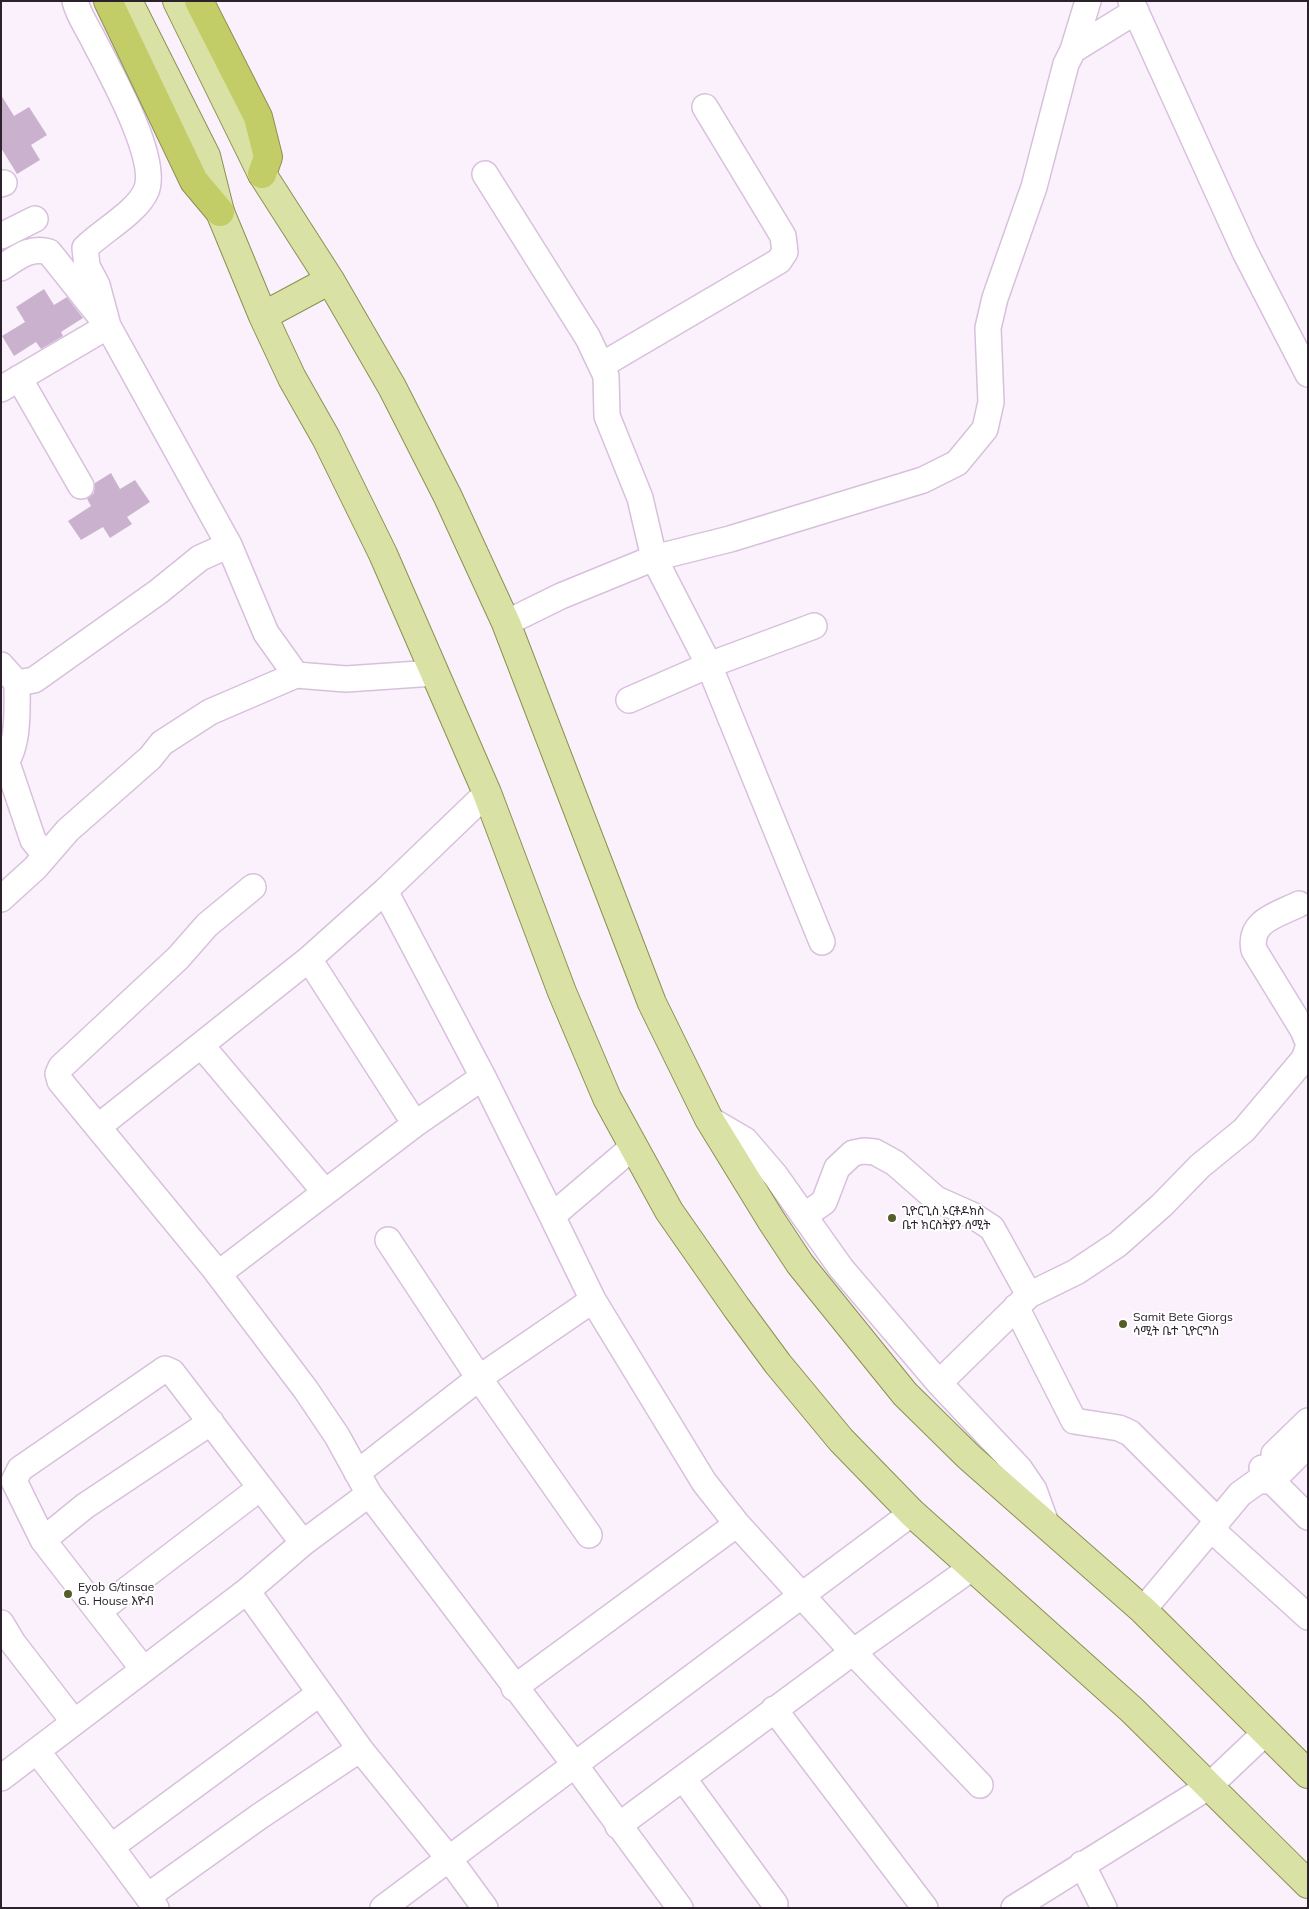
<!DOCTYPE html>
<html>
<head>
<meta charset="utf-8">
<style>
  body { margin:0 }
  #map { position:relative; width:1309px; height:1909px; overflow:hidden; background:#fbf1fd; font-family:Mulish,sans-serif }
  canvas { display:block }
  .frame { position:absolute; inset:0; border:2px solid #2b222c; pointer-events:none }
</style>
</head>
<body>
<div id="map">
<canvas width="1309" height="1909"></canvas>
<div class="frame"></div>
</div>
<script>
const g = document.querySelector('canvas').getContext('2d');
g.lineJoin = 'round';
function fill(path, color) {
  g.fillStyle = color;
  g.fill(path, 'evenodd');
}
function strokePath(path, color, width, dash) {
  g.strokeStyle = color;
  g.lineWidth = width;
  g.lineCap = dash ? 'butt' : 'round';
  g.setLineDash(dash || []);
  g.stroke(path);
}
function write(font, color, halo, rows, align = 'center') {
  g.font = font + ' Mulish,"Noto Sans Ethiopic",sans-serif';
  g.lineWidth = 4;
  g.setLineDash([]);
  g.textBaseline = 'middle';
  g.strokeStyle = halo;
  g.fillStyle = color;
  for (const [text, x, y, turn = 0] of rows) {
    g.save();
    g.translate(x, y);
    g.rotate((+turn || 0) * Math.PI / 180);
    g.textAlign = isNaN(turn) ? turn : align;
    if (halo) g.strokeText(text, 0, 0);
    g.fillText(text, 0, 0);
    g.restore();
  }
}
fill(new Path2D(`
  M1 95 14 116 29 107 47 135 31 145 40 160 17 174 1 148Z
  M44 289 54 305 67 297 83 318 61 332 63 336 41 349 36 342 14 356 2 336 25 322 16 307Z
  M111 473 120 489 135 480 150 502 127 517 132 524 110 538 103 527 81 540 68 521 91 506 87 499 94 493 95 483Z`), '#cab2ce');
const minor = new Path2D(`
  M1131 1 1245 252 1308 374
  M1073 50 1088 1
  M485 174 588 338 606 376 607 416 640 498 654 558 709 665 822 942
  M1 184 4 183
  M1 236 35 219
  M1 268C17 258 30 246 49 252L108 326 229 545 200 558 158 592 34 680 17 683 1 665
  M602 365 779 261 785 252 783 236 705 107
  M19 378 81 486
  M1 389 108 326 97 285 87 266 85 248C102 231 137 212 146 191 160 159 108 69 93 39 87 27 78 14 75 1
  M229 545 266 633 296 675 346 679 434 673
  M506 623 561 596 654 558 730 539 923 480 957 463 985 429 991 402 988 328 995 298 1034 187 1066 64 1073 50 1136 11
  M629 700 709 665 814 626
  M1 757 7 763 33 840 45 855
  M1 768C20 751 17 706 17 683
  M253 887 207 925 178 958 61 1067 58 1074 60 1081 213 1267 306 1390 337 1436 369 1494 575 1765 680 1908
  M385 891 483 1077
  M1 899 35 868 68 830 150 758 162 743 210 712 296 675
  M1299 904C1277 915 1248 921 1254 950L1303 1030 1308 1042
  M309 959 415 1124
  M201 1045 325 1192
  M709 1119 745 1140 775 1175 841 1268 939 1383 1019 1468 1034 1490 1047 1526
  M98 1127 309 959 385 891 487 793
  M804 1216 824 1202 837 1168 853 1153 864 1151 875 1152 895 1163 936 1199 972 1215 992 1228 1029 1295
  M388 1240 479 1378 589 1535
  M218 1274 415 1124 483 1077 552 1216 634 1146
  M593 1300 704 1482 737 1524 853 1652 618 1826
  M1016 1307 1074 1421 1119 1428 1130 1433 1218 1521
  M939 1383 1029 1295 1076 1272 1118 1244 1162 1205 1200 1166 1244 1130 1304 1059 1308 1048
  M1274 1454 1308 1421
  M1262 1468 1272 1481 1308 1517
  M357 1473 479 1378 593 1300 552 1216
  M1211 1529 1308 1617
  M43 1540 85 1506 211 1422
  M973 1567 853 1652 980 1785
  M247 1591 360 1749 450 1860 485 1908
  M1143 1610 1240 1494 1258 1481H1272L1308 1445
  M99 1611 260 1488
  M1 1623 13 1643 74 1722
  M143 1669 43 1540 14 1481 20 1469 165 1369 172 1372 303 1543
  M514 1688 737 1524
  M774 1709 925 1908
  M37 1751 111 1847
  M1 1778 247 1591 303 1543 369 1494
  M683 1778 775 1904
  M1082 1864 1104 1908
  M148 1896 260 1816 360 1749
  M156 1908 111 1847 320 1693
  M383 1908 912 1513
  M1014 1908 1208 1787 1265 1733`);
const major = new Path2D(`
  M128 1 206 156 220 212 263 316 292 378 326 438 383 554 487 793 562 992 607 1098 669 1211 736 1307 778 1364 841 1440 912 1513 1132 1710 1308 1884
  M177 1 262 174 330 280 392 387 448 497 506 623 652 1003 709 1119 771 1220 800 1264 905 1394 969 1457 1143 1610 1308 1774
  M263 316 330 280`);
const highway = new Path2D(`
  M108 1 194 181 220 212
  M199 1 258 117 268 157 262 174`);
strokePath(minor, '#d8c0dc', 28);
strokePath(major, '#8d9152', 30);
strokePath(highway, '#8d9152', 30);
strokePath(minor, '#fff', 25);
strokePath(major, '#dae1a4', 28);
strokePath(highway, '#c2cd67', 28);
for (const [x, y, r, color] of [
  [892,1218,5,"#565c2a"],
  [1123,1324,5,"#565c2a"],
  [68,1594,5,"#565c2a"]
]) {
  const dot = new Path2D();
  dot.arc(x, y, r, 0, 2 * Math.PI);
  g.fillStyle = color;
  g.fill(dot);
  strokePath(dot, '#fff', 2);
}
write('12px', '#2b222c', '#fff', [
  ["ጊዮርጊስ ኦርቶዶክስ",902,1211],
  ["ቤተ ክርስትያን ሰሚት",902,1225],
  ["Samit Bete Giorgs",1133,1317],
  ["ሳሚት ቤተ ጊዮርግስ",1133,1331],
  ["Eyob G/tinsae",78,1587],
  ["G. House እዮብ",78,1601]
], 'left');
</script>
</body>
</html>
